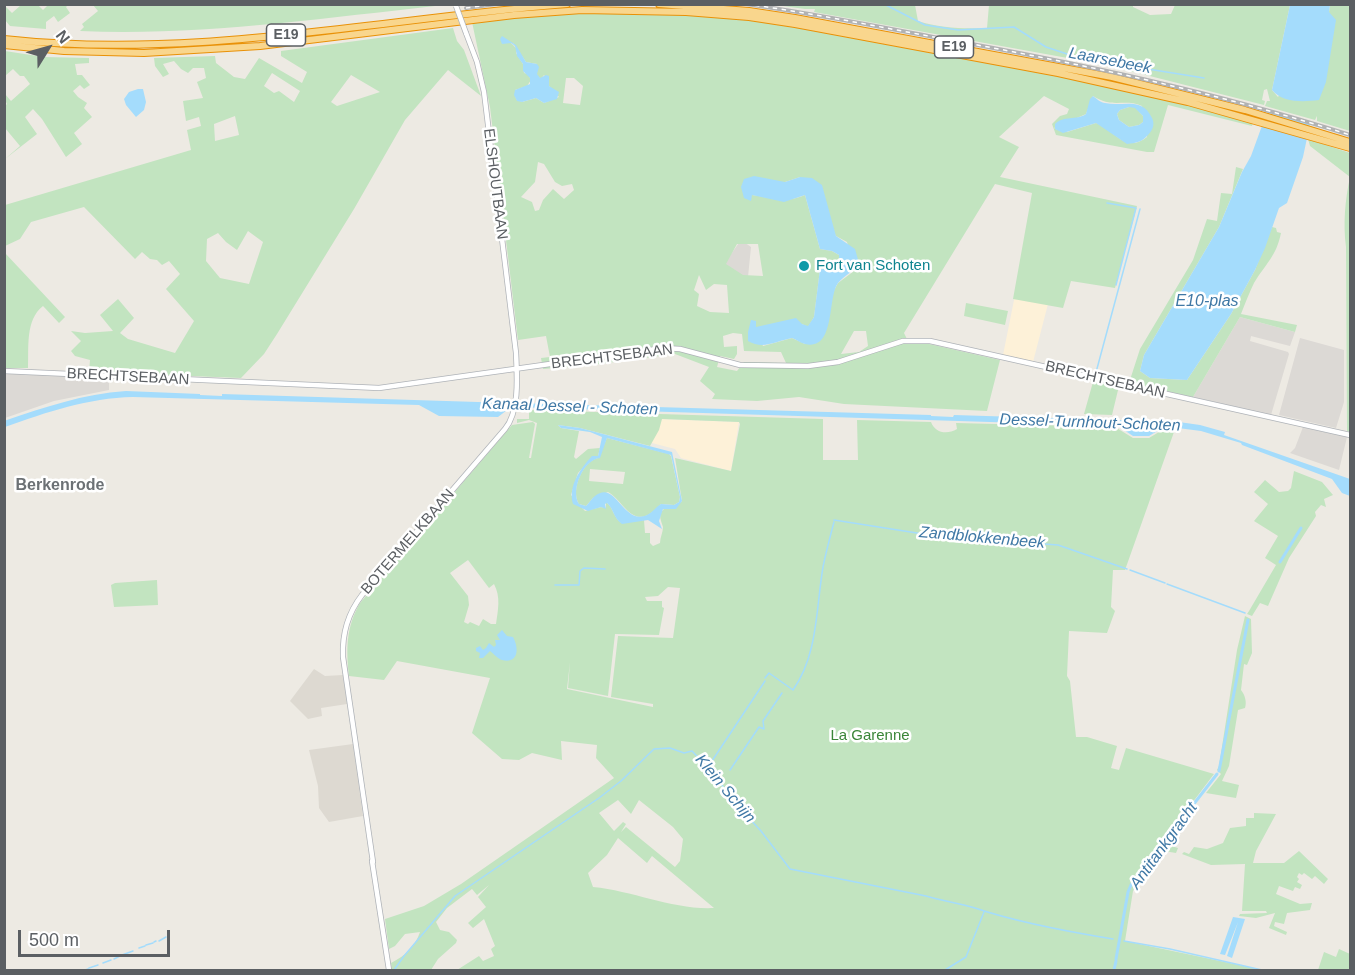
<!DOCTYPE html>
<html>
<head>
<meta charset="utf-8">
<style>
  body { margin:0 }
  #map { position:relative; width:1355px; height:975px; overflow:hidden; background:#edeae3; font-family:Helvetica,sans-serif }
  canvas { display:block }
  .frame { position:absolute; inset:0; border:6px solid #5b5f63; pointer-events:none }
  .north { position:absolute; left:18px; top:18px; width:60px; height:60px; -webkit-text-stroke:4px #fff; paint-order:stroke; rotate:53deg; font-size:16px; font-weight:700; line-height:24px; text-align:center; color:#5b5f63 }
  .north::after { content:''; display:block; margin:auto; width:21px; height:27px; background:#5b5f63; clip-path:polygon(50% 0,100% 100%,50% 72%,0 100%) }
  .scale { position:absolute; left:18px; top:930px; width:152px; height:27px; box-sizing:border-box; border:3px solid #5b5f63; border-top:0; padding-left:8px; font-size:18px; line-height:21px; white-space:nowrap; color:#5b5f63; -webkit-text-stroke:4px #fff; paint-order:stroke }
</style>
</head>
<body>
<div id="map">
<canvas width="1355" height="975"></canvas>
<div class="frame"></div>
<div class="north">N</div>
<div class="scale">500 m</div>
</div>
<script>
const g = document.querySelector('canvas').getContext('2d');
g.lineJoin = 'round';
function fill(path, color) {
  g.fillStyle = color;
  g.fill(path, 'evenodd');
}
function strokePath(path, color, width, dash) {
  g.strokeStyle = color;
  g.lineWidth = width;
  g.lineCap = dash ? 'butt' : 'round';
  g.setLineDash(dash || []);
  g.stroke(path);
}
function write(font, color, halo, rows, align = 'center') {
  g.font = font + ' Helvetica,sans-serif';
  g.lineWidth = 5;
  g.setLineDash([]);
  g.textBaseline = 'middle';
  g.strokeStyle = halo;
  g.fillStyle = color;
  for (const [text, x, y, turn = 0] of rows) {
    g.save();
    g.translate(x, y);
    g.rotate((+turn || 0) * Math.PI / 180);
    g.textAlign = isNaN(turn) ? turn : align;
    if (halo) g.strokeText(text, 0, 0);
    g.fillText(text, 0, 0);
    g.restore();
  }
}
fill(new Path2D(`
  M1015 295 1048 304 1033 362 1003 355Z
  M662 419 739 422 731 471 681 458 675 449 648 442Z`), '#fdf1d8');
fill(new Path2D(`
  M741 240 751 247 748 277H743L724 264Z
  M1240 317 1295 332 1290 346 1251 336 1250 341 1288 352 1289 354 1271 415 1193 397Z
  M1300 338 1344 350V402L1336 428 1279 415Z
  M5 373 109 377V390L54 401 5 418Z
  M1303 427 1347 437 1339 470 1290 453 1295 448Z`), '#dcd9d5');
fill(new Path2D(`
  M314 669 325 676 343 675 347 704 321 708 322 716 308 719 290 701Z
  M353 744 363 816 329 822 319 808 318 786 309 750Z`), '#ddd9d1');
fill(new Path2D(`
  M169 4 171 6 174 4 435 5V6C316 19 199 36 80 31L84 27 82 24 98 11 93 5Z
  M4 5 12 13 21 5H38L43 10 48 5H68L66 7 70 13 58 22 54 16 46 22V29L10 26 5 20Z
  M776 5H915L918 21C940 28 963 29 987 28L989 5H1133V7L1150 15 1171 14 1175 5H1290L1272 90 1278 97 1329 12 1330 5H1350V131L1317 121V116L1315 120 1265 106 1267 101H1270L1267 89 1264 90 1262 100 1265 101 1264 105 1138 73 1073 59 814 12 815 9H805Z
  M582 12C637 12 695 12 750 19 819 28 887 42 956 55 1055 74 1155 94 1253 122L1252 126 1168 105 1154 152H1147L1056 135 1052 124 1060 116 1067 114 1069 109 1044 96 999 137 1019 147 1000 177 1137 206 1115 288 1071 281 1063 308 1013 299 1032 193 995 184 904 333 909 343 929 344 1000 360 987 411 844 404 799 397 757 401 712 399 715 394 700 381 709 367 675 354 584 366 543 369 541 358 550 357 546 336 518 340 490 107 472 22ZM511 43H513L526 62 537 64V76L541 79 544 75 548 81 549 86 559 97 544 103 536 98 522 102 516 99 515 90 527 86 531 80 528 74 524 73 523 64 516 53 517 49ZM566 78H574L583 86 580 105 563 103ZM1093 96C1113 109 1124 98 1142 106L1147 137C1126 154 1114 130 1096 123L1067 132 1056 129 1054 128 1086 114ZM538 162 544 164 555 182 562 186 572 184 574 190 564 199 553 189 543 200 539 210 535 211 532 202 521 197 535 182ZM800 177 836 236 847 242 854 271 838 283 805 344 792 338 763 346 752 321 756 328 802 324 808 327 814 317 820 269H826L839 261V255L832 251 820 249 805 195C783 204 774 198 752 195L778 182H785ZM737 244H758L763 276 743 275 726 264ZM699 275 706 290 714 284 727 285 729 313 710 312 697 306 699 294 694 290ZM854 331H866L868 346 859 352 841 354ZM733 333 742 334 744 351 781 352 786 363 744 362 737 371 717 367 720 356 734 359 737 354V346L724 347 723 336Z
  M453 28 457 41 464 50 481 96 448 70 405 120 354 209 277 334 264 354 241 378 89 372 90 360 75 356 71 351 81 341 71 331 85 333 113 331 100 315 118 299 134 318 120 333 128 339 175 353 194 321 166 289 180 274 169 261 162 265 157 260 150 259 142 252 135 259 84 207 31 222 20 239 5 246V205L191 150 187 130 201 126 199 117 186 121 183 101 203 98 197 82 206 78 204 68H193L188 73 181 69 174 61 163 64 169 74 163 77 155 66 154 58 215 56 216 63 234 77 245 79 259 58 302 83 307 72 281 56V51ZM272 73 300 91 294 102 279 91 274 93 264 86ZM351 75 380 92 337 106 331 102ZM235 116 239 135 215 141 214 124ZM248 231 263 242 249 284 220 278 206 261 207 239 218 233 226 242 237 250Z
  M5 51 44 57 89 58V63L75 64 77 75H82L90 85 84 89 80 85 73 91 78 97 87 103 84 108 92 117 74 133 82 144 66 157 42 119 33 109 25 117 37 134 5 159 20 146 5 128V106L7 104 5 100V94L11 101 30 84 24 76H20L13 69 5 76Z
  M1129 107H1135L1143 116V122L1139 125 1129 127 1119 120 1117 114 1120 110Z
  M1308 139 1350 153V432L1347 431 1346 247C1343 224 1345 200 1350 177L1310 146Z
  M1236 167 1243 169 1219 227 1144 355 1140 371 1150 378 1187 380 1231 314 1255 270 1272 227 1276 228 1277 232 1281 233C1276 257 1266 263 1254 283 1249 293 1245 304 1241 314L1297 325 1295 332 1240 317 1193 397 1129 383 1140 349 1193 260 1207 219 1217 221 1221 193 1232 194Z
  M5 253 65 317 59 323 43 306C25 320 29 348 28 368H5Z
  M966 303 1008 311 1005 325 964 316Z
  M1093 382 1119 386 1112 415 1084 414Z
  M529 410 823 419V460H858L857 420 931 422C935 433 947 435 957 429L956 423 1115 427 1133 438H1149L1159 432H1174L1125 570H1113L1111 607 1115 611 1107 633 1069 631 1067 676 1070 681 1076 737H1087L1117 746 1111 768 1119 770 1126 748 1214 774 1177 823 1183 826 1168 845 1178 848 1176 853 1164 851 1133 891 1125 941 1263 970H457L479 956 483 961 494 956 491 949 495 946 484 919 473 928 468 923 486 907 478 897 489 885 477 895 472 889 447 908 436 922 440 930 449 932 457 940 456 943 438 959 431 970H392L391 963C406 955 415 947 420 932L405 934 395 946 389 949 385 919 424 906 461 884 614 778 596 758 597 745 561 741 562 760 532 753 519 760 502 759 472 733 490 678 397 661 384 680 349 676C346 649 346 627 360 603L512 425 533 422 535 424 529 458H575H531L537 423 529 420 517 423V419H529ZM662 419 739 422 740 424 731 471 675 458 682 501 672 509 665 508C657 515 661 519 663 527 663 532 660 538 660 543L653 546 650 543V533H645L644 520 622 523C613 518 614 508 606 502V508L601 507 585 511 571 495 578 473 594 456H598L600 448 588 449 576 459 574 457 579 431 561 428 558 425 580 428 650 446 659 430ZM468 560 489 588 494 584C501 597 498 610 496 624H491L483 619 479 626 470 622 468 624 464 622 469 605 468 596 450 573ZM668 587 680 588 673 638 618 636 611 697 653 704V707L567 689 570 662 568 688 608 696 615 634 659 635 664 608 662 607V601H647L645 597 658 596ZM618 800 631 814 639 800 673 827 683 839 680 861 675 867 626 827 621 832 626 824 623 822 614 831 599 813ZM618 838 647 863 652 856 714 908C673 910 634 891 593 887L588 873 607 855Z
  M607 438 669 454 671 456 680 497 679 502 674 505 661 504C658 507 655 511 651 513 631 527 622 499 608 492L593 498 586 506 579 504C570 490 583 461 598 458ZM590 469 625 472 623 484 589 481Z
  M1294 471 1322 482 1333 495 1324 499 1326 507 1321 505 1315 512 1316 516 1289 558 1268 606 1260 603 1252 616 1247 614 1249 611 1276 565 1265 558 1278 536 1254 521 1268 504 1254 492 1265 480 1279 492 1288 491 1291 488Z
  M157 580 158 605 114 607 111 585 115 583Z
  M1245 616 1251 619 1252 653 1247 665 1244 664 1241 690C1245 695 1247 702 1245 708L1238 710 1229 766 1222 781 1239 785 1236 798 1206 793 1221 774 1217 770 1219 766 1237 650Z
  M1254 813 1276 814 1256 851 1253 863H1284L1299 851 1328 879 1324 884 1315 876 1312 879 1304 873 1302 875 1299 873 1297 877 1299 879 1297 882 1302 885 1300 889 1295 887 1293 891 1279 886 1276 894 1300 904 1312 903 1310 910 1287 913 1284 924 1275 922 1274 926 1287 932 1286 935 1269 928 1275 913 1256 918 1239 916 1240 914 1267 913 1266 911H1242L1245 864 1211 865 1182 854 1184 852 1189 854 1194 847 1207 849 1223 843 1230 828 1246 826V818H1254Z
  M1339 949 1350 954V970H1318L1324 952 1336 957Z`), '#c2e4c0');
fill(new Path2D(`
  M1290 5H1330L1329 12 1336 20 1326 82 1319 100C1303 102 1283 103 1272 90Z
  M502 36 516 45 526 62 537 64 539 67 537 74 540 78 546 75 549 76V86L559 92 557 99 544 103 536 98 522 102 517 101 514 95 515 90 530 84V78L523 71V64L517 56 515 46 511 43 502 44 500 39Z
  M138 89H143L146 102 144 110 136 117 126 105 124 99 129 92Z
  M1093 96C1097 99 1101 103 1105 103 1123 107 1142 96 1152 118 1155 124 1153 130 1148 135 1142 142 1136 143 1127 144L1096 123 1063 133 1055 129V124C1064 115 1076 121 1086 114L1090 99ZM1129 107 1135 108 1143 116V122L1139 125 1129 127 1119 120 1117 114 1120 110Z
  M1267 112 1310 124 1303 157 1287 203 1279 208 1265 248 1255 270 1231 314 1187 380 1150 378 1140 371 1144 355 1219 227 1242 172 1251 156Z
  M754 176 785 182 800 177 812 178 822 185 836 236 855 249 859 263C853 272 845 275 838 283 827 298 836 351 805 344 800 343 796 339 792 338 776 341 763 350 748 341V332L751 320 756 321V327L796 318 802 324 808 326 814 317 820 269H826L839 261V255L832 251 820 249 805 195 784 202 752 195 751 201 744 198 741 187 744 179Z
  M126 391 200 394V395L222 396V394L510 403 511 401 518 403 931 415V416L953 417 954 415 1179 422 1200 425 1225 432 1224 435 1350 479V496L1342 493 1332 479 1242 445 1241 443 1201 431 1170 427H1164L1149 436H1133L1118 426 511 407 498 417 439 416 419 405 133 397C88 398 47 412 5 427L4 421C45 407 83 394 126 391Z
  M558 425 580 428 672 452 682 501 676 509H663L659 521 662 529 648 520 622 524C613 518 614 509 607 503L605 504 606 509 601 507 588 511 573 504C568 486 580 469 592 456H598L602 437 590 432 561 428ZM607 438 671 455 680 497 679 502 674 505 661 504C656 507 653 512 647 515 623 526 616 479 595 496 592 498 589 503 586 506L579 504C570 490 584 459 600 458Z
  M502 630 507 636 513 637C519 648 519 664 502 660 498 659 494 654 490 651L483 658H479L480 653 476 651V648L480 646 483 650 486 648 489 643 494 647 496 645 495 640H500L497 635Z
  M1233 917 1245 919 1232 958 1227 956 1238 922 1225 955 1220 954Z`), '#a4dcfc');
strokePath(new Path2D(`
  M884 4 925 25 958 30 1014 27 1046 47 1079 58 1204 78
  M1107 203 1136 208 1116 285
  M1095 376 1140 209
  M834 520 936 536 1058 545 1127 569
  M1130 570 1165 583
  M1167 584 1245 613
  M555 585H579L580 571 584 568 605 569
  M765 678 769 673 793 690C818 655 816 608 823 567 826 552 830 537 834 522
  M708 767 765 681
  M730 770 759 727 764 729 763 721 782 693
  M159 941 166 937
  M1124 941 1170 949 1262 970
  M154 942 156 941
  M146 945 153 943
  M139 948 145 946
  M122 955 133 951
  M114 959 120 956
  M103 963 111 960
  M89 968 98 965
  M85 970 88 969
  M394 970 404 956 455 896 599 798 621 781 654 749 670 748 684 753 692 751 714 774 733 801 761 831 790 869 926 896C942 901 959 903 975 908 1016 922 1070 932 1113 939
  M945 970 966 957 984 912`), '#a4dcfc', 1.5);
strokePath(new Path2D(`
  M1280 562 1301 528
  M1219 771 1248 620
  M1116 959 1128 892 1131 885 1217 774
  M1114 970 1116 961`), '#a4dcfc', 3);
const secondary = new Path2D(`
  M4 371 379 388 664 348 680 349 740 365 808 366 838 362 903 341H930L1350 435
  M372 861 389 970
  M373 862 343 657C342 634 348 613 362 595L505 429C520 411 517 375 516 353L484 92 477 62 466 33`);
const highway = new Path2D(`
  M659 4 749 11 795 18 1112 77 1245 110 1350 142
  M4 39C194 60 378 19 567 4
  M4 45 64 51 144 53 260 46 514 15 582 10 686 12 749 17 795 24 1058 73 1188 102 1350 148`);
strokePath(secondary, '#afb3b8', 6);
strokePath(highway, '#e99107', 8);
strokePath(secondary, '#fff', 4.5);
strokePath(highway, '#f9d68d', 6);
const rail = new Path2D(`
  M746 4C811 13 875 26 939 38 1078 63 1215 92 1350 135
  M466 8 496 4`);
strokePath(rail, '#b1b2b3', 4);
strokePath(rail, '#fff', 1.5, [4.5]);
const secondaryBridge = new Path2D(`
  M456 6 466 33`);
strokePath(secondaryBridge, '#afb3b8', 6, []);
strokePath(secondaryBridge, '#fff', 4.5);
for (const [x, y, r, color] of [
  [804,266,6,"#0f9aa8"]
]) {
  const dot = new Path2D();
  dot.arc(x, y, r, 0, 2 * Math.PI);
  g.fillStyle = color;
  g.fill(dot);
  strokePath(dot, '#fff', 2);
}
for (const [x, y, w] of [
  [286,35,39],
  [954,47,39]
]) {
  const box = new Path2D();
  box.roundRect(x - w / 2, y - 11, w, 22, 4.5);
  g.fillStyle = '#fff';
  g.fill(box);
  strokePath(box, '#5b5f63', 1.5);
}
write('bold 14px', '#5b5f63', null, [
  ["E19",286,35],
  ["E19",954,47]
]);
write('15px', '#5b5f63', '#fff', [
  ["ELSHOUTBAAN",495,184,83],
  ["BRECHTSEBAAN",612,357,-7],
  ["BRECHTSEBAAN",128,377,3],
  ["BRECHTSEBAAN",1105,380,13],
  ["BOTERMELKBAAN",408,542,-49]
]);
write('15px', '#0d838f', '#fff', [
  ["Fort van Schoten",816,266]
], 'left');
write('15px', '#3a8538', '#fff', [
  ["La Garenne",870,736]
]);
write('italic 16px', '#3f78a5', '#fff', [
  ["Laarsebeek",1110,61,11],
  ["E10-plas",1207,302],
  ["Kanaal Dessel - Schoten",570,407,2],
  ["Dessel-Turnhout-Schoten",1090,423,2],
  ["Zandblokkenbeek",982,538,5],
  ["Klein Schijn",725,789,50],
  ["Antitankgracht",1164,846,-54]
]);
write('bold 16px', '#6c7175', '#fff', [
  ["Berkenrode",60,486]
]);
</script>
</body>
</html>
